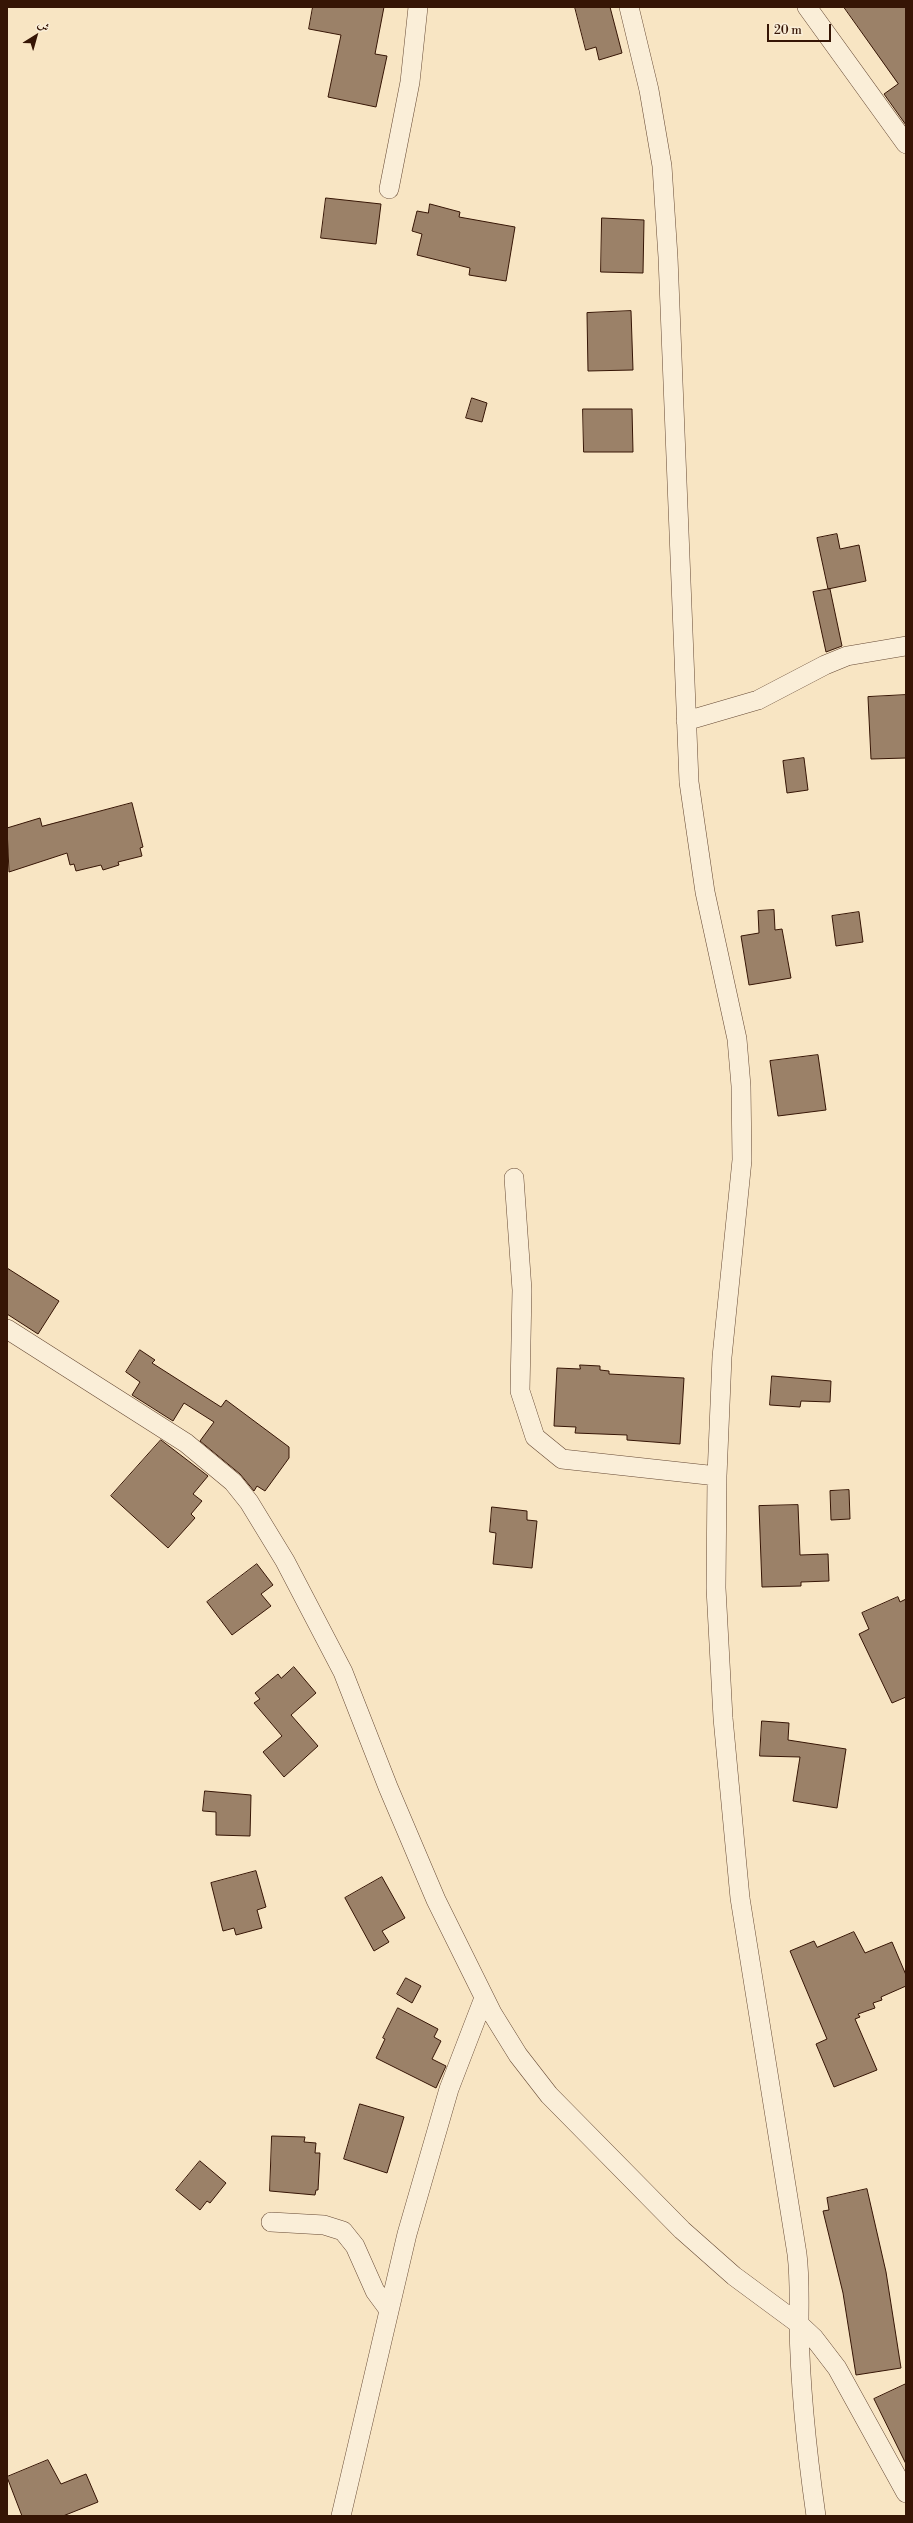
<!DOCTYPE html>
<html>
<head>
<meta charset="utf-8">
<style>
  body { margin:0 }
  #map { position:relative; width:913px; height:2523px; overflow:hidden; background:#f8e5c3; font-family:"Libre Bodoni",Amiri,serif }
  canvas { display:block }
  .frame { position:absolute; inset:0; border:8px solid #361505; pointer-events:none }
  .north { position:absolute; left:16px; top:16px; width:40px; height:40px; -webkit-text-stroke:3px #faeed8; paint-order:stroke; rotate:37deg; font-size:11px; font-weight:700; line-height:16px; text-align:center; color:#361505 }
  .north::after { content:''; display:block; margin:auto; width:14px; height:18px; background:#361505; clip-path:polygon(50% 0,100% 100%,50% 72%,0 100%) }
  .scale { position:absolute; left:767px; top:24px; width:64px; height:18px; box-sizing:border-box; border:2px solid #361505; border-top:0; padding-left:5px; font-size:12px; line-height:14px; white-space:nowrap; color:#361505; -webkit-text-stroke:3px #faeed8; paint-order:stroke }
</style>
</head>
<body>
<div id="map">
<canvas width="913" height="2523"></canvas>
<div class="frame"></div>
<div class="north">ش</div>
<div class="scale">20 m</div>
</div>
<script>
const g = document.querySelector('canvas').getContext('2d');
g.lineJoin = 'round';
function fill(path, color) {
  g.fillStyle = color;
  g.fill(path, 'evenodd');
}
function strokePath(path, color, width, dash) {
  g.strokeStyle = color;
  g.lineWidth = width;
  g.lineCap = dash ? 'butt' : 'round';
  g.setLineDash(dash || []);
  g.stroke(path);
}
const building = new Path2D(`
  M313 7H384L375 54 387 56 376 107 328 97 341 35 309 29Z
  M575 7H610L622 53 599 60 596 47 586 50Z
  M844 7H906V125L884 94 898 84Z
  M326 198 381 204 376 244 321 238Z
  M430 204 460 212 459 217 515 227 506 281 469 275 470 268 417 255 422 234 412 231 417 211 428 213Z
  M602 218 644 220 643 273 601 272Z
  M631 311 633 370 588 371 587 313Z
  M472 398 487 403 482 422 466 418Z
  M583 409H632L633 452H584Z
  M837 534 840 549 859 545 866 581 828 589 817 538Z
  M830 589 842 646 826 652 813 592Z
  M906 695V758L871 759 868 697Z
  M804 758 808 790 787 793 783 761Z
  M132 803 143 847 140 848 142 856 118 862 119 865 103 870 101 865 76 871 74 864 70 865 67 853 9 872 7 828 40 818 42 826Z
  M774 910 775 930 782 929 791 978 749 985 741 936 759 933 758 911Z
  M859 912 863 942 836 946 832 916Z
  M818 1055 826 1110 778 1116 770 1061Z
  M7 1268 59 1301 38 1334 7 1314Z
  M140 1350 155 1360 152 1363 221 1407 226 1400 289 1447V1458L265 1491 257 1486 254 1491 240 1474 200 1441 214 1422 184 1403 173 1421 132 1395 140 1382 126 1372Z
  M580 1365 600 1366V1370L609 1371V1374L684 1378 680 1444 627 1440V1435L575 1433 576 1427 554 1426 557 1368 580 1369Z
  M772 1376 831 1381 830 1402 801 1401 800 1407 770 1405Z
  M161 1440 208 1476 193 1494 202 1501 191 1514 195 1518 168 1548 111 1496Z
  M849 1490 850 1519 831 1520 830 1491Z
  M798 1505 800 1555 828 1554 829 1581 801 1582V1586L762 1587 759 1506Z
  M492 1507 527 1511V1520L537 1521 532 1568 493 1564 496 1533 490 1532Z
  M257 1564 273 1585 261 1594 271 1606 232 1635 207 1602Z
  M898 1597 900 1602 906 1599V1697L892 1703 859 1634 869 1629 862 1613Z
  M294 1667 316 1693 291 1715 318 1746 284 1777 263 1752 282 1736 254 1703 260 1699 255 1693 278 1674 281 1678Z
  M762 1721 789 1723 788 1740 846 1749 837 1808 793 1801 800 1757 760 1756Z
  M205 1791 251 1795 250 1836 216 1835V1812L203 1811Z
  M256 1871 266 1907 257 1910 262 1928 236 1935 234 1928 223 1931 211 1883Z
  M382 1877 405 1918 382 1931 389 1942 374 1951 345 1898Z
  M854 1932 865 1953 892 1942 906 1975V1986L881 1997 882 2000 873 2003 875 2008 858 2014 860 2017 855 2019 877 2070 834 2087 816 2044 827 2039 790 1951 814 1941 817 1947Z
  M406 1978 421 1986 412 2003 397 1994Z
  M398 2008 438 2029 434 2037 441 2041 432 2059 446 2066 436 2088 376 2058 385 2039 383 2038Z
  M360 2104 404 2117 387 2173 344 2159Z
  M272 2136 305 2137 304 2142 316 2143 315 2153H320L318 2190H316L315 2195 270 2191Z
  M200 2161 226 2183 210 2203 207 2201 200 2210 176 2190Z
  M867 2189 886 2272 901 2368 856 2375 843 2293 823 2211 829 2210 827 2198Z
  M906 2384V2464L874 2399Z
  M48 2460 61 2484 86 2474 98 2502 63 2516H22L7 2477Z`);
fill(building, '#9b8168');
strokePath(building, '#361505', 1);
const street = new Path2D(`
  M629 7 649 90 662 166 668 257 689 782 705 892 737 1039 741 1086 742 1160 722 1357 717 1476 716 1588 723 1718 740 1898 797 2254C800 2278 799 2300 799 2324 800 2388 807 2453 816 2516
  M807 7 906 144
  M389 189 410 82 418 7
  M686 721 758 700 825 665 847 656 906 646
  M514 1178 522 1290 520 1391 535 1437 562 1459 717 1476
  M7 1329 186 1443 233 1482 249 1502 285 1561 343 1672 388 1787 436 1900 492 2013 518 2055 549 2095 682 2230 734 2276 799 2324 814 2338 837 2368 906 2493
  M271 2222 324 2225 343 2231 355 2246 375 2291 389 2310
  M341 2516 407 2234 449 2089 484 1998`);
strokePath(street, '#664934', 20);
strokePath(street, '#faeed8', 19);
</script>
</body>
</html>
